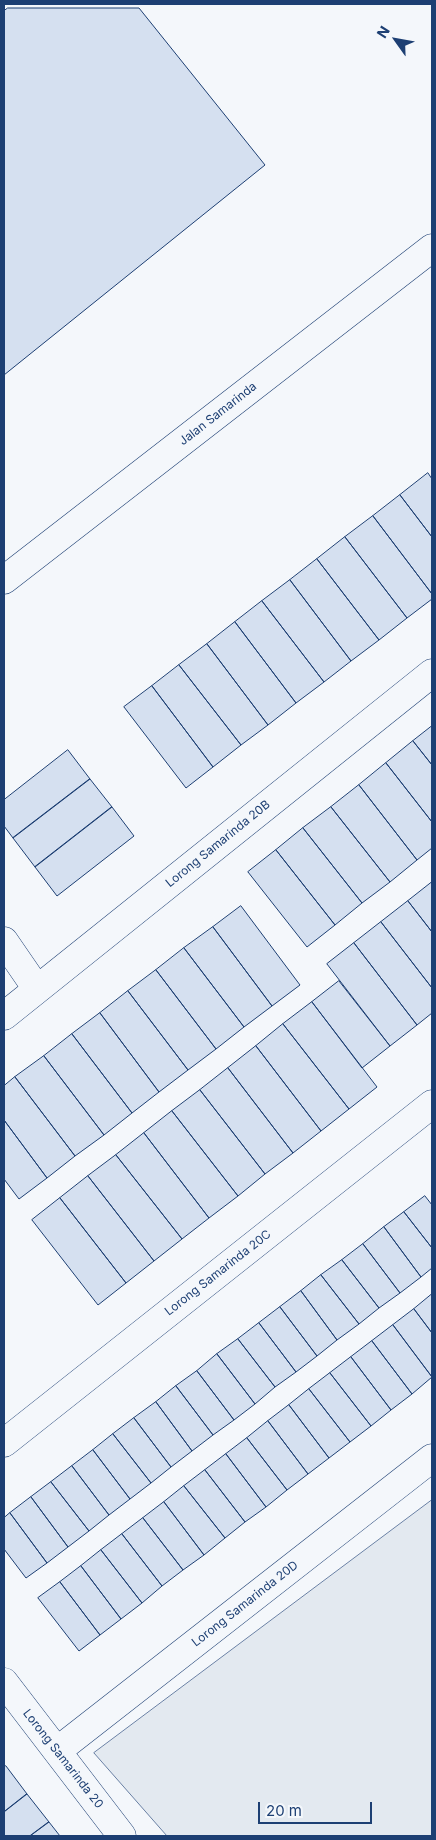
<!DOCTYPE html>
<html>
<head>
<meta charset="utf-8">
<style>
  body { margin:0 }
  #map { position:relative; width:436px; height:1840px; overflow:hidden; background:#f4f7fb; font-family:Inter,sans-serif }
  canvas { display:block }
  .frame { position:absolute; inset:0; border:5px solid #1d3f73; pointer-events:none }
  .north { position:absolute; left:371px; top:15px; width:50px; height:50px; -webkit-text-stroke:4px #f4f7fb; paint-order:stroke; rotate:302deg; font-size:14px; font-weight:700; line-height:20px; text-align:center; color:#1d3f73 }
  .north::after { content:''; display:block; margin:auto; width:18px; height:22px; background:#1d3f73; clip-path:polygon(50% 0,100% 100%,50% 72%,0 100%) }
  .scale { position:absolute; left:258px; top:1802px; width:114px; height:22px; box-sizing:border-box; border:2px solid #1d3f73; border-top:0; padding-left:6px; font-size:15px; line-height:18px; white-space:nowrap; color:#1d3f73; -webkit-text-stroke:4px #f4f7fb; paint-order:stroke }
</style>
</head>
<body>
<div id="map">
<canvas width="436" height="1840"></canvas>
<div class="frame"></div>
<div class="north">N</div>
<div class="scale">20 m</div>
</div>
<script>
const c = document.querySelector('canvas').getContext('2d');
c.lineJoin = 'round';
function fillPath(path, color) { c.fillStyle = color; c.fill(path, 'evenodd'); }
function trace(path, color, width, dash) { c.strokeStyle = color; c.lineWidth = width; c.lineCap = dash ? 'butt' : 'round'; c.setLineDash(dash || []); c.stroke(path); }
function write(font, color, halo, rows, align = 'center') {
  c.font = font + ' Inter,sans-serif'; c.lineWidth = 4; c.setLineDash([]); c.textBaseline = 'middle'; c.strokeStyle = halo; c.fillStyle = color; for (const [text, x, y, turn = 0] of rows) {
    c.save(); c.translate(x, y); c.rotate((+turn || 0) * Math.PI / 180); c.textAlign = isNaN(turn) ? turn : align; if (halo) c.strokeText(text, 0, 0); c.fillText(text, 0, 0); c.restore();
  }
}
const green = new Path2D(`
  M432,1500V1836H167L94,1753Z`);
fillPath(green, '#e3e9f0');
trace(green, '#687fa3', 1);
const building = new Path2D(`
  M8,8H139L265,165L4,375V11Z
  M428,473L432,479V537L400,495Z
  M400,495L432,537V594L373,516Z
  M373,516L432,594V599L407,618L345,537Z
  M345,537L407,618L379,640L317,559Z
  M317,559L379,640L351,661L290,580Z
  M290,580L351,661L324,682L262,601Z
  M262,601L324,682L296,703L235,622Z
  M235,622L296,703L268,725L207,644Z
  M207,644L268,725L241,745L179,665Z
  M179,665L241,745L213,767L152,686Z
  M152,686L213,767L186,788L124,707Z
  M432,726V765L413,741Z
  M413,741L432,765V822L386,763Z
  M68,750L90,779L13,838L4,826V800Z
  M386,763L432,822V848L417,860L359,785Z
  M90,779L112,807L35,867L13,838Z
  M359,785L417,860L390,882L331,807Z
  M112,807L134,836L57,896L35,867Z
  M331,807L390,882L362,903L303,828Z
  M303,828L362,903L335,925L276,850Z
  M276,850L335,925L307,947L248,872Z
  M432,882V932L408,901Z
  M408,901L432,932V988L381,922Z
  M241,906L300,985L272,1006L213,927Z
  M381,922L432,988V1013L417,1025L354,943Z
  M213,927L272,1006L244,1027L184,948Z
  M354,943L417,1025L390,1046L327,964Z
  M184,948L244,1027L216,1049L156,970Z
  M156,970L216,1049L188,1070L128,991Z
  M339,981L390,1046L362,1068L312,1002Z
  M128,991L188,1070L159,1092L100,1013Z
  M312,1002L377,1087L349,1109L283,1024Z
  M100,1013L159,1092L132,1113L72,1034Z
  M283,1024L349,1109L321,1131L256,1046Z
  M72,1034L132,1113L104,1135L44,1056Z
  M256,1046L321,1131L293,1153L228,1068Z
  M44,1056L104,1135L75,1156L15,1077Z
  M228,1068L293,1153L265,1174L200,1090Z
  M15,1077L75,1156L47,1178L4,1120V1086Z
  M200,1090L265,1174L238,1196L172,1111Z
  M172,1111L238,1196L209,1218L144,1133Z
  M4,1120L47,1178L19,1199L4,1179Z
  M144,1133L209,1218L182,1239L116,1155Z
  M116,1155L182,1239L154,1261L88,1176Z
  M88,1176L154,1261L126,1283L60,1198Z
  M425,1196L432,1205V1248L404,1212Z
  M60,1198L126,1283L98,1305L32,1220Z
  M404,1212L432,1248V1268L421,1277L384,1227Z
  M384,1227L421,1277L400,1293L363,1244Z
  M363,1244L400,1293L379,1308L342,1260Z
  M342,1260L379,1308L359,1324L321,1275Z
  M321,1275L359,1324L337,1340L301,1291Z
  M301,1291L337,1340L317,1356L280,1307Z
  M432,1294V1333L414,1309Z
  M280,1307L317,1356L296,1372L259,1323Z
  M414,1309L432,1333V1377L393,1325Z
  M259,1323L296,1372L275,1387L238,1339Z
  M393,1325L432,1377L412,1394L372,1341Z
  M238,1339L275,1387L255,1404L217,1354Z
  M372,1341L412,1394L391,1410L351,1357Z
  M217,1354L255,1404L234,1420L197,1371Z
  M351,1357L391,1410L371,1426L330,1373Z
  M197,1371L234,1420L213,1435L176,1386Z
  M330,1373L371,1426L350,1442L309,1389Z
  M176,1386L213,1435L192,1451L156,1402Z
  M309,1389L350,1442L329,1458L289,1405Z
  M156,1402L192,1451L171,1467L134,1418Z
  M289,1405L329,1458L308,1474L268,1421Z
  M134,1418L171,1467L151,1483L113,1434Z
  M268,1421L308,1474L287,1490L247,1438Z
  M113,1434L151,1483L130,1499L93,1450Z
  M247,1438L287,1490L266,1507L226,1454Z
  M93,1450L130,1499L109,1515L72,1466Z
  M226,1454L266,1507L245,1522L205,1470Z
  M72,1466L109,1515L89,1531L51,1482Z
  M205,1470L245,1522L225,1538L184,1486Z
  M51,1482L89,1531L68,1547L31,1497Z
  M184,1486L225,1538L204,1555L164,1502Z
  M31,1497L68,1547L47,1563L10,1513Z
  M164,1502L204,1555L183,1570L143,1518Z
  M10,1513L47,1563L26,1578L4,1549V1518Z
  M143,1518L183,1570L162,1586L122,1534Z
  M122,1534L162,1586L142,1603L101,1550Z
  M101,1550L142,1603L121,1619L81,1566Z
  M81,1566L121,1619L100,1635L60,1582Z
  M60,1582L100,1635L79,1651L38,1598Z
  M6,1766L27,1794L4,1812V1767Z
  M27,1794L49,1822L30,1836H4V1812Z
  M49,1822L60,1836H30Z`);
fillPath(building, '#d5e0f0');
trace(building, '#1d3f73', 1);
const street = new Path2D(`
  M4,580L432,248
  M4,941L37,989
  M4,1016L432,673
  M4,1443L432,1104
  M4,1682L122,1836
  M57,1751L432,1458`);
trace(street, '#1d3f73', 29);
trace(street, '#f4f7fb', 28);
write('12px', '#1d3f73', '#f4f7fb', [
  ["Jalan Samarinda",218,414,-38],
  ["Lorong Samarinda 20B",218,844,-39],
  ["Lorong Samarinda 20C",218,1273,-38],
  ["Lorong Samarinda 20D",245,1604,-38],
  ["Lorong Samarinda 20",63,1759,52]
]);
</script>
</body>
</html>
